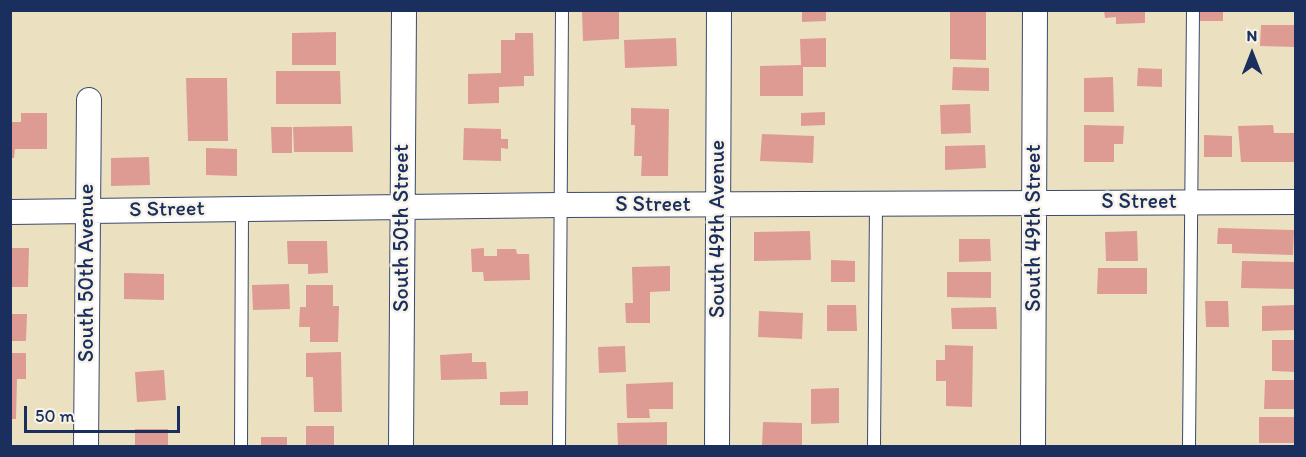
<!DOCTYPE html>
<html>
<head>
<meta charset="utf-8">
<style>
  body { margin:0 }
  #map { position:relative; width:1306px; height:457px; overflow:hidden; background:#ebe1c0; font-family:Itim,sans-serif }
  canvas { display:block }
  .frame { position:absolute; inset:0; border:12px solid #1b2f5e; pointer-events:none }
  .north { position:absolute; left:1222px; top:24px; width:60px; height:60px; -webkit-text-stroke:4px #f7f3e8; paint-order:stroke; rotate:0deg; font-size:16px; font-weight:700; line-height:24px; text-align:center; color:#1b2f5e }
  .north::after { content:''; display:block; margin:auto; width:21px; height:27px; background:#1b2f5e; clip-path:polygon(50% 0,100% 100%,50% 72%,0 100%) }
  .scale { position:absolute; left:24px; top:406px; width:156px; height:27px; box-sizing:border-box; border:3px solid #1b2f5e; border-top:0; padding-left:8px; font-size:18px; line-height:21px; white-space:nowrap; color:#1b2f5e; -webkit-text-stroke:4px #f7f3e8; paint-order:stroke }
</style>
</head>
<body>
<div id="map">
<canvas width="1306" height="457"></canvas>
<div class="frame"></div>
<div class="north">N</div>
<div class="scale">50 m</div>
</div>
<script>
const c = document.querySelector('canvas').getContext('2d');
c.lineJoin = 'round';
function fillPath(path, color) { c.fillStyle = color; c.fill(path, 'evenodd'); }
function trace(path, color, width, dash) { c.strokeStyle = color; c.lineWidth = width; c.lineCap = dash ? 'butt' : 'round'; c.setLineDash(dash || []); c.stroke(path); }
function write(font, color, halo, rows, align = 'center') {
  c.font = font + ' Itim,sans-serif'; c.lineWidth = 5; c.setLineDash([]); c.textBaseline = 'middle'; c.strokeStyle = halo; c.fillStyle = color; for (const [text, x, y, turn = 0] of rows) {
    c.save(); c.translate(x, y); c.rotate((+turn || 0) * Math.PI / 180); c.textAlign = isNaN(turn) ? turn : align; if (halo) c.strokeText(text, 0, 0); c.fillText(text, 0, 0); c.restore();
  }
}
fillPath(new Path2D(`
  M802,10H826V21L802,22Z
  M950,10H986V60L950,59Z
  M1104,10H1145V23L1116,24V17L1105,18Z
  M1197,10H1223V21H1197Z
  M582,11H619V39L583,41Z
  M1261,25H1296V47L1260,46Z
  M336,32V65H292V33Z
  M515,33H533L534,76H524V86L499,87V103L468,104V74L501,73V40H515Z
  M676,38L677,66L625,68L624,40Z
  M826,38V67H803V96H760V66L801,65L800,39Z
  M953,67L989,68V91L952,90Z
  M1138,68L1162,69V87L1137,86Z
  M276,71H340L341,104H276Z
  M1113,77L1114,112H1084V78Z
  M186,78H227L228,141H188Z
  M970,104L971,133L941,134L940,105Z
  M631,108L669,109L668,176H641L642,156H634L635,125H631Z
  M825,112V125L801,126V113Z
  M21,113H47V149H15L14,158H10V122H21Z
  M1084,125L1124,126L1123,144H1114V162H1084Z
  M1273,125L1274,133H1296V162H1241L1238,126Z
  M352,126L353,152H294L293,127Z
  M271,127H292V153H272Z
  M464,128L501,129V139H508V149L501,148V161L463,160Z
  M762,134L814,136L813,163L760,161Z
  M1204,135L1232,136V157H1204Z
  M985,145L986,168L945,170V146Z
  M206,148L237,149V176L206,175Z
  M149,157L150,185L111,186V158Z
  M1218,228L1294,230L1293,255L1232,253V244H1217Z
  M810,231L811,260L754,261V232Z
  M1137,231L1138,261H1106L1105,232Z
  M959,239H990L991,261L959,262Z
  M287,241H327L328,273L308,274V264H288Z
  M10,248H29L28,287H10Z
  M484,248V256H497V249H516L517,254H529L530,280L484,281L483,272H472L471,249Z
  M831,260L855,261V282H831Z
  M1242,261L1296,262V289L1241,288Z
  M670,266V291L650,292V323H626L625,303H633L632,267Z
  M1098,268H1147V294H1097Z
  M947,272H991V298L947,297Z
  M124,273L164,274V300L124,299Z
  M289,284L290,309L253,310L252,285Z
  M306,285H333V306H339L338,342H310V327H299L300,307H306Z
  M1205,301H1228L1229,327H1206Z
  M827,305H856L857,331H827Z
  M1296,305V330L1262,331V306Z
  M996,307L997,329H952L951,308Z
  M759,311L803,313L802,339L758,337Z
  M10,314H27L26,341H10Z
  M1272,340H1296V372L1272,371Z
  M945,345L973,346L972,407L946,406V381H936V360H945Z
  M625,346L626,372L599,373L598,347Z
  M341,352L342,412H314L313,377H306V353Z
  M10,353H26V379H17L16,419H10Z
  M472,353V362H486L487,379L441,380L440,355Z
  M164,370L166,400L137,402L135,372Z
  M1265,380H1296V409H1264Z
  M673,382V409H649L650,418H627L626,384Z
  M839,388V423L811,424V389Z
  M528,391V405H500V392Z
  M1259,417H1296V443H1259Z
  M667,422V446H618L617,423Z
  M763,422L802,423V446H762Z
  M306,426H334V446H306Z
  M135,429H168V446H135Z
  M261,437H287V446H261Z`), '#dd9b94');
const lane = new Path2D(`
  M241,446L242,209
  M559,446L562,10
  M874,446L876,204
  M1189,446L1193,10`);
const street = new Path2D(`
  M10,212L561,205L1296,202
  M86,446L89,100
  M401,446L404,10
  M717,446L719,10
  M1033,446L1035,10`);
trace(lane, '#3a4a6d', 14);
trace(street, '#3a4a6d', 26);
trace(lane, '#fff', 12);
trace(street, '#fff', 24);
write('22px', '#1b2f5e', '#f7f3e8', [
  ["S Street",1139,202],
  ["S Street",653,205],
  ["S Street",167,210,-1],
  ["South 50th Street",402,228,-90],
  ["South 49th Street",1034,228,-90],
  ["South 49th Avenue",718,229,-90],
  ["South 50th Avenue",87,273,-90]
]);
</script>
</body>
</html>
